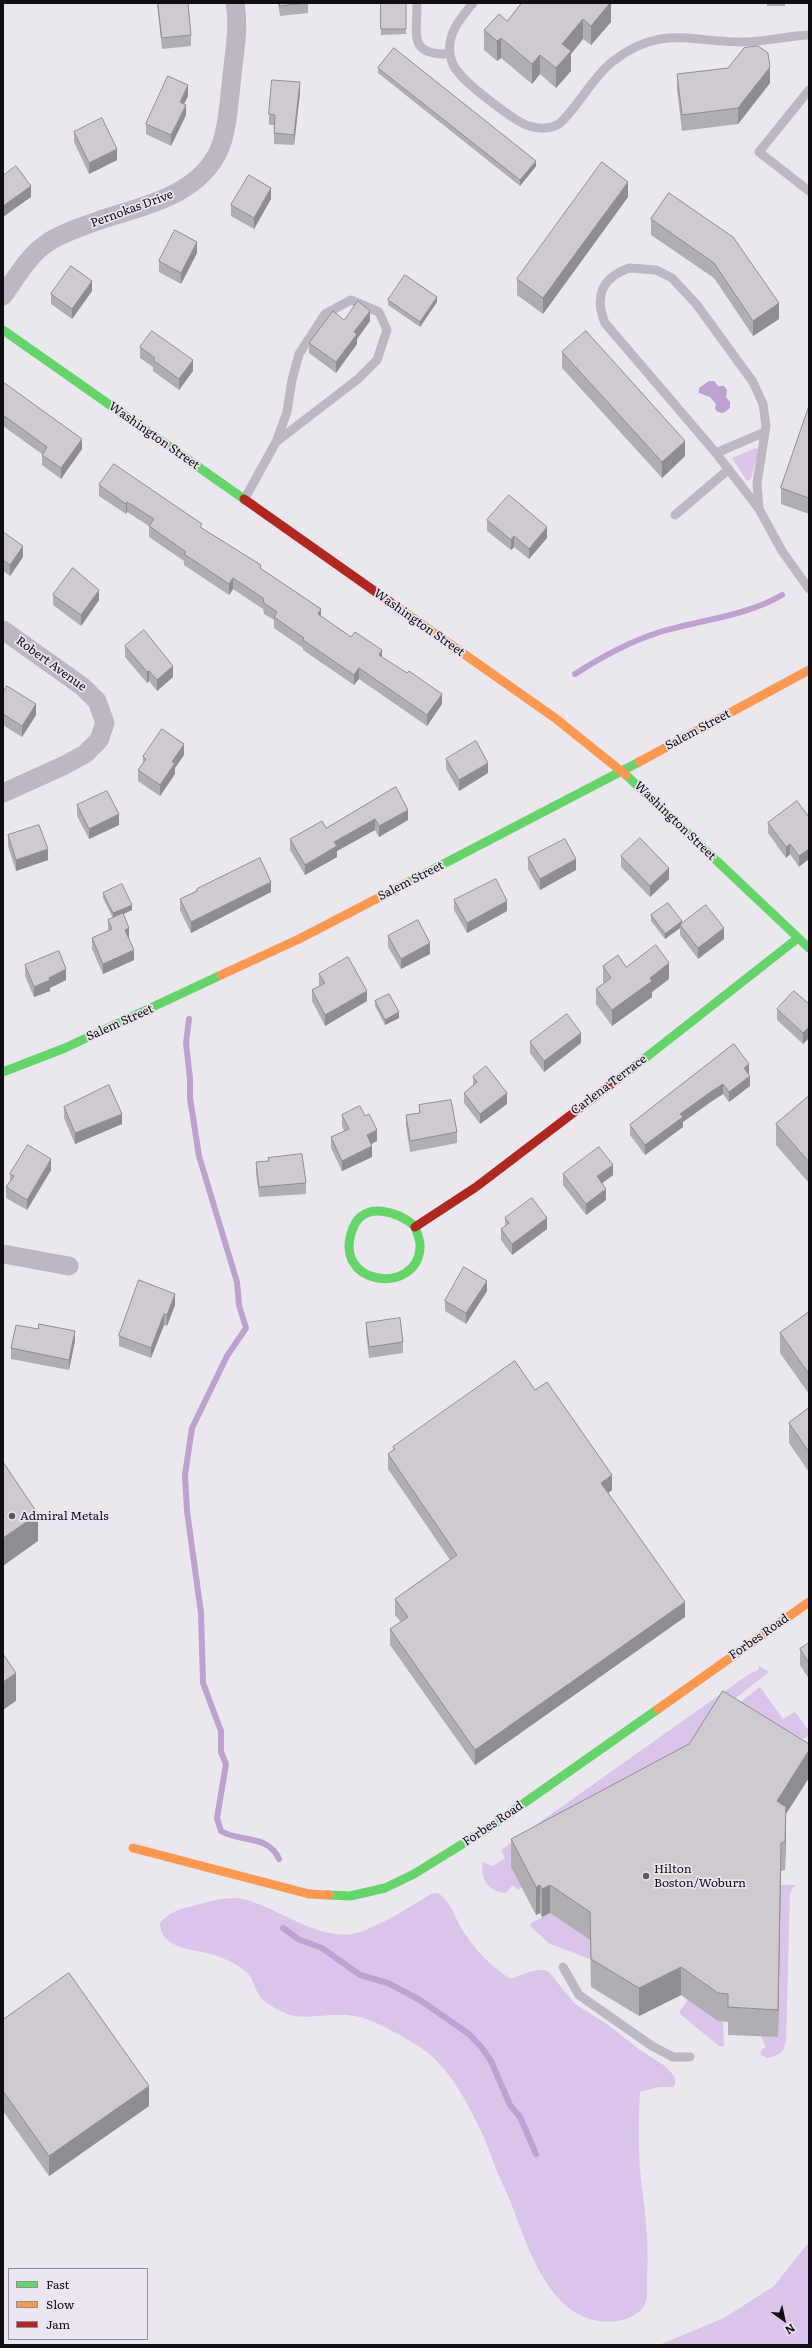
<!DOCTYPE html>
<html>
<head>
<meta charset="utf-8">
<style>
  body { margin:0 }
  #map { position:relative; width:812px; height:2348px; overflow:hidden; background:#ebe7ee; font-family:Literata,serif }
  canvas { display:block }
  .frame { position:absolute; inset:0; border:4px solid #100e12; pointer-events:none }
  .legend { position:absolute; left:8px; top:2268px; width:140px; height:72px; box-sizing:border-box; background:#ebe4f1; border:1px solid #938e98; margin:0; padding:5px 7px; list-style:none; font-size:12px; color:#100e12 }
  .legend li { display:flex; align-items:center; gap:8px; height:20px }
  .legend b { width:20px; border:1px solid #938e98 }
  .north { position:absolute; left:764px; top:2300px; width:40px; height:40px; -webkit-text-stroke:3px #ebe4f1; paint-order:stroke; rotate:147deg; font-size:11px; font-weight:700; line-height:16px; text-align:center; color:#100e12 }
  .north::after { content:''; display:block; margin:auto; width:14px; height:18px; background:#100e12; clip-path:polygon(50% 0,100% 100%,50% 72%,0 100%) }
</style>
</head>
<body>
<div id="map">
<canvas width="812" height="2348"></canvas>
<div class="frame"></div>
<ul class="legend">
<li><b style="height:5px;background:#63d668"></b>Fast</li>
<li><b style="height:5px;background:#ff974d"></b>Slow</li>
<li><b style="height:5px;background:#b3261e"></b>Jam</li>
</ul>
<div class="north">N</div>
</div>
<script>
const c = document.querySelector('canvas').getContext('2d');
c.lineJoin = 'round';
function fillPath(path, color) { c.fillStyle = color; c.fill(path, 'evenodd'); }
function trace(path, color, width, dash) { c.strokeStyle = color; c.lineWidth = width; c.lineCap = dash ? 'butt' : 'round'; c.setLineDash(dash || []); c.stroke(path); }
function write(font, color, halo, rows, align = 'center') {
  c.font = font + ' Literata,serif'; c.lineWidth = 3.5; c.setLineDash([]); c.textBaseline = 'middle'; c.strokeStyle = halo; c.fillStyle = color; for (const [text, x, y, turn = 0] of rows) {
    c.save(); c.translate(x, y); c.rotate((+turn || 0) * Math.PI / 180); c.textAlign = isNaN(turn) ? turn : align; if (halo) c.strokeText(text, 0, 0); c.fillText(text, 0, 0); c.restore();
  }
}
fillPath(new Path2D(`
  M756,448L758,451L751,479L747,481L732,458Z
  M759,1666L769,1672L723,1708L685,1769L511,1867L522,1887L518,1890L513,1885L506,1893C489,1892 479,1879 483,1862L493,1866L505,1858L501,1850L509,1844L749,1674L758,1670Z
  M760,1687L783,1719L795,1712L809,1731L808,1736L803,1739L788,1731L774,1751L729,1711Z
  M781,1885H795L790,1893L786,2041C784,2053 778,2056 767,2058L760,2054L762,2049L766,2047L761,2036L778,2037Z
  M438,1893C453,1903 455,1920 465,1934C479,1955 490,1964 510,1979C522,1975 536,1967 548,1971L575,2004L607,2024L640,2050L665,2066L675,2077V2084L673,2087H659L640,2092C638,2123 638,2156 642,2188C646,2220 649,2246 647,2278C647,2286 648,2294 646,2301C644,2311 631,2318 622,2320C557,2333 532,2259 514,2211C509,2197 502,2183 496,2169C491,2156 487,2143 481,2131C467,2101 448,2066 420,2047C404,2037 372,2018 354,2016C333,2012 310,2020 290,2015C282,2012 268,2005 262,1999C256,1993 254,1982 249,1975C242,1967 232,1962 222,1958C203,1948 160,1953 160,1923C172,1910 181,1909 197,1905C211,1901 229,1896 243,1899C277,1907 315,1939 352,1934C370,1932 415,1904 431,1894Z
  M550,1913L590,1940V1959L550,1944L530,1926L531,1923Z
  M688,1999L723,2021L724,2046H719L679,2013Z
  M809,2242V2345H659L724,2318L774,2286Z`), '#dac4ea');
fillPath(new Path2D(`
  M709,381H714L718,386H724L727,390L726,397L730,402V408L723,413L718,412L715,409L716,404L710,397L699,393V388Z`), '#bea0d1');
trace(new Path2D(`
  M575,674C600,658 629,642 657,633C697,620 745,617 782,595
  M189,1019L186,1043L190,1079V1098L199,1156L237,1282L239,1305L246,1328L227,1356L192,1428L185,1475L187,1511L201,1613L203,1683L221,1731V1752L226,1764L217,1818L221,1831C241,1843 268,1834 279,1859
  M283,1928L298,1939L322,1948L360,1975L388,1983L420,2000L469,2034L482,2048L491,2061L510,2105L520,2117L536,2154`), '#bea0d1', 6);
trace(new Path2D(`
  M417,3C417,36 408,55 450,54
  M473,3C461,18 447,33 450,54C451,61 454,68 459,73C468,85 515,122 529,126C539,129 550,129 559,124C579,106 591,79 612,62C660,24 689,42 742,42C765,42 787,36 809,35
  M809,90L759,152L809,191
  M629,268L656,270L672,278L697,305L753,382L763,404L766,426L757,483L759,509L716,453L605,323C594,296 602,278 629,268Z
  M716,453L765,432
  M244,500L276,442L358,379L377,360L387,330L379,312L351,300L325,314L299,354L292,380L287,412L276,442
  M759,509L782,551L809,589
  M675,515L729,469
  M563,1967L579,1995L652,2046L673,2057H690`), '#bcb7c1', 9);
trace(new Path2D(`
  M3,296C16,278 28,256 47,243C63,232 82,227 100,220C147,205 208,193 223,139C228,121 229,103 231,85C233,59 240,29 235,3
  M3,630L83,687L97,701L105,723L99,740L85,754L65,765L3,793
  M3,1254L69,1266`), '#bcb7c1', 19);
trace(new Path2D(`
  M3,330L244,499
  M626,775L809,948
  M407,883L639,762
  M635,1066L798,938
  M3,1072L65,1048L221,975
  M415,1226C398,1212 364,1200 353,1228C330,1286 417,1296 420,1248C421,1241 417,1233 415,1227
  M329,1895L350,1896L385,1888L414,1874L490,1827L658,1709`), '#63d668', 9);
trace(new Path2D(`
  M390,602L555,718L626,775
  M639,762L809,670
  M221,975L299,939L407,883
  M658,1709L809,1602
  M133,1848L309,1894L329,1895`), '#ff974d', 9);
trace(new Path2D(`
  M244,499L390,602
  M415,1227L476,1187L635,1066`), '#b3261e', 9);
fillPath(new Path2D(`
  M157,3H188L191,35V46L162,49Z
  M278,3H308V13L280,16Z
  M381,3H406V34L381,35Z
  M521,3H612L611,5V22L591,45L583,39L571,54V71L556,88L540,74L532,84L501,58L497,61L484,50V30L507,21Z
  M767,3H785V6H767Z
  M378,68L536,166L520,186L378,73Z
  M677,74L770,83L738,124L682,131L677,90Z
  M300,93L294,145L274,144V125H269V114Z
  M188,96L184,104L186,115L171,146L146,134V124Z
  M74,132L117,160L89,174L74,142Z
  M669,193L779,319L753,336L714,278L651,235V219Z
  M628,197L543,314L517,295V279Z
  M271,199L254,229L231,216V205Z
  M197,253L181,284L159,272V261Z
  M92,291L72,319L51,304V294Z
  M388,300L437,302L420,327L388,305Z
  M344,320L370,321L357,339V344L336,373L309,353V343Z
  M140,347L193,371L179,390L153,371V367L140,358Z
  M562,352L685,456L662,478L562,368Z
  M3,382L82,449L61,479L42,465V454L3,426Z
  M809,406V514L781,504V488Z
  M99,485L202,528L261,569L321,617L351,637L382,657L442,704L427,726L359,679L354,685L303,650V648L274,628V620L264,614L263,609L233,589L229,595L184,565V561L149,537V526L127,512L126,514L99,496Z
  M487,520L547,538L529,559L514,547L511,550L487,531Z
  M3,532L23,557L10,576L3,571Z
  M53,595L99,600L81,626L53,605Z
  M125,646L173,677L157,691L149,681L147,683L125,657Z
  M3,693L36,715L22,737L3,725Z
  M184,755L175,768V774L160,796L138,781V770L143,764V757Z
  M446,759L488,773L459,791L446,769Z
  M396,787L408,820L379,837L375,830L337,851V857L305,875L290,850V839L326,828Z
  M77,805L119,825L89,839L77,816Z
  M809,817L799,867L790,854L786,858L768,833V823Z
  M8,835L48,860L16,871L8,846Z
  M621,856L669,879L650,897L621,867Z
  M528,858L576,870L540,890L528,869Z
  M197,889L271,892L191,933L180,910V899L197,891Z
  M103,893L132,910L123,914L134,960L103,974L92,949V938L108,931V920L113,918L103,898Z
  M454,900L507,911L467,933L454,910Z
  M651,915L682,923L724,939L698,959L680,935V928L665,939L651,921Z
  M388,936L430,954L401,969L388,947Z
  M25,965L66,980L50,988V991L34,997L25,976Z
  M603,966L626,967L669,979L652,992V997L612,1026L596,1004V989L604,983L603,982Z
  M319,974L367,1001L325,1026L312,1001V990L320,986L319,985Z
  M375,1001L399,1018L385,1025L375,1006Z
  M809,1004L803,1044L777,1020V1009Z
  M530,1042L581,1043L544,1072L530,1053Z
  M734,1044L749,1074H748L750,1086L729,1102L723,1094L712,1101L683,1122V1127L645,1155L630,1135V1125Z
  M473,1077L507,1104L480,1124L464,1103V1093L473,1086Z
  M809,1096V1183L776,1145V1124Z
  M419,1105L457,1132V1143L410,1152L406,1126V1115L419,1113Z
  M64,1107L122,1124L75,1144L64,1118Z
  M342,1115L377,1141L371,1144L372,1157L342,1171L331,1148V1137L344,1131L342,1126Z
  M268,1158L306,1183V1194L259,1197L256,1173V1162L268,1161Z
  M51,1170L27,1210L6,1198V1187L10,1181V1174Z
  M563,1174L613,1175L602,1183L606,1200L586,1215L563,1185Z
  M505,1218L547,1229L512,1255L501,1240V1229L505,1226Z
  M487,1291L466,1324L445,1311V1301Z
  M175,1305L167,1326L164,1325L151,1358L119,1346V1336Z
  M809,1312V1394L780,1353V1333Z
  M366,1323L403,1342V1353L369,1358L366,1333Z
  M38,1329L75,1341L69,1370L11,1359V1348Z
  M535,1390L612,1490L608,1493L685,1617L475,1765L390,1645V1629L401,1622L395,1615V1599L450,1560L388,1469V1454L393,1450V1447Z
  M809,1408V1472L789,1443V1423Z
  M809,1643V1679L800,1665V1649Z
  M786,1814V1835L785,1870L781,1871L778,2037L728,2035V2022L718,2021L681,1995L639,2016L591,1987L590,1940L550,1913L542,1917L540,1913L536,1915L511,1867V1839Z
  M3,2020L149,2106L49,2176L3,2111Z`), '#b1aeb3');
fillPath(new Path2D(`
  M602,3H612L611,5V22L591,45V26Z
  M583,19V39L571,54V71L556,88V68L562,44Z
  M501,38V58L497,61V41Z
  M540,55V74L532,84V64Z
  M770,67V83L738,124V108Z
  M300,82V93L294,145V135Z
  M188,85V96L180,112V102Z
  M186,105V115L171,146V135Z
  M117,149V160L89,174V163Z
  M536,161V166L520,186V180Z
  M628,182V197L543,314V298Z
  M31,186V197L3,217V206Z
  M271,188V199L254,229V218Z
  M197,242V253L181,284V273Z
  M92,281V291L72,319V309Z
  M437,297V302L420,327V322Z
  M779,303V319L753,336V321Z
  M370,311V321L357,339V344L336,373V362L354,332Z
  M193,360V371L179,390V379Z
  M82,439V449L61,479V468Z
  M685,441V456L662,478V462Z
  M127,502V512L126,514V504Z
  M547,527V538L529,559V549Z
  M514,536V547L511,550V540Z
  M23,546V557L10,576V565Z
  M233,578V589L229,595V584Z
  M99,590V600L81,626V615Z
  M321,609V620L318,614Z
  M382,650V661L379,655Z
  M173,666V677L157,691V680Z
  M359,668V679L354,685V675Z
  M149,671V681L147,683V672Z
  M442,694V704L427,726V715Z
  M36,704V715L22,737V726Z
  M184,744V755L175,768V774L160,796V785L172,762Z
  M488,763V773L459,791V780Z
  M408,810V820L379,837V826Z
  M119,814V825L89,839V829Z
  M375,819V830L337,851V857L305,875V865L334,842Z
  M790,844V854L786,858V847Z
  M48,849V860L16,871V860Z
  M809,849V859L799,867V856Z
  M576,859V870L540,890V879Z
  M669,868V879L650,897V886Z
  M271,882V892L191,933V922Z
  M507,901V911L467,933V923Z
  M132,905V910L113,919V913Z
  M682,921V926L680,925V928L665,939V934Z
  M129,928V939L125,930Z
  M724,928V939L698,959V948Z
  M430,943V954L401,969V959Z
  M134,950V960L103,974V964Z
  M669,963V979L652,992V997L612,1026V1010L650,978Z
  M66,969V980L50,988V991L34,997V987L49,978Z
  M367,991V1001L325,1026V1015Z
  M399,1012V1018L385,1025V1020Z
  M809,1027V1038L803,1044V1033Z
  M581,1033V1043L544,1072V1061Z
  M749,1064V1074L744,1078V1068Z
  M750,1076V1086L729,1102V1092Z
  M723,1084V1094L712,1101L683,1122V1127L645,1155V1145L680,1114L712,1091Z
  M507,1093V1104L480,1124V1114Z
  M122,1114V1124L75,1144V1133Z
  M377,1130V1141L367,1146V1135Z
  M372,1146V1157L342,1171V1161Z
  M51,1159V1170L27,1210V1200Z
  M613,1165V1175L597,1187V1176Z
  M606,1189V1200L586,1215V1204Z
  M547,1218V1229L512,1255V1244Z
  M487,1281V1291L466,1324V1313Z
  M175,1294V1305L167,1326V1315Z
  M164,1314V1325L151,1358V1348Z
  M75,1331V1341L69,1370V1360Z
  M612,1475V1490L601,1498V1483Z
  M38,1514V1541L3,1566V1538Z
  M685,1602V1617L475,1765V1750Z
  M16,1673V1701L3,1710V1682Z
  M809,1750V1778L786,1814V1835L785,1870V1842L777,1801Z
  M781,1843V1871L778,2037V2010Z
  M540,1885V1913L536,1915V1887Z
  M550,1885V1913L542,1917V1889Z
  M681,1967V1995L639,2016V1988Z
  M149,2086V2106L49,2176V2156Z`), '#908d92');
const building = new Path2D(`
  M158,3H188L191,35L162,38Z
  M279,3H305L280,6Z
  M381,3H406V29H381Z
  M522,3H610L591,26L583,19L562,44L571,51L556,68L540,55L532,64L501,38L497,41L484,30L499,14L507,21Z
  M758,46L768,53L770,67L738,108L682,115L677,74L728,68L744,48Z
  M394,48L536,161L520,180L378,68Z
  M168,76L188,85L180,102L186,105L171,135L146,124Z
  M272,80L300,82L294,135L274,133L275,115L269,114Z
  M102,118L117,149L89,163L74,132Z
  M602,162L628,182L543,298L517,279Z
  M16,166L31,186L3,206V176Z
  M249,175L271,188L254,218L231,205Z
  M669,193L733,237L779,303L753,321L714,263L651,219Z
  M175,230L197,242L181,273L159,261Z
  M71,266L92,281L72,309L51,294Z
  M405,275L437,297L420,322L388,300Z
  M358,301L370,311L354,332L357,334L336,362L309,343L333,311L344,320Z
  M152,331L193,360L179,379L153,360L155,358L140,347Z
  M586,331L685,441L662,462L562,352Z
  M3,382L82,439L61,468L42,455L47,447L3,415Z
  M809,406V498L781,488Z
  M114,464L202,524L200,527L261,565L260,568L321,609L318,614L351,637L355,632L382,650L379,655L407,673L409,671L442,694L427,715L359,668L354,675L303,640L304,638L274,617L277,612L264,603L263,598L233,578L229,584L184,554L186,552L149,526L154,519L127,502L126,504L99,485Z
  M509,495L547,527L529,549L514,536L511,540L487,520Z
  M3,532L23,546L10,565L3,560Z
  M73,568L99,590L81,615L53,595Z
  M144,630L173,666L157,680L149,671L147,672L125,646Z
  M7,686L36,704L22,726L3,714V693Z
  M162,729L184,744L172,762L175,763L160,785L138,770L146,759L143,757Z
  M476,741L488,763L459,780L446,759Z
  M396,787L408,810L379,826L375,819L334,842L337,846L305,865L290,839L322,821L326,828Z
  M107,791L119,814L89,829L77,805Z
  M797,801L809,817V849L799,856L790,844L786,847L768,823Z
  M39,825L48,849L16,860L8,835Z
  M640,838L669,868L650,886L621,856Z
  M565,839L576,859L540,879L528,858Z
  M260,858L271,882L191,922L180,899L197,891V889Z
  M496,879L507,901L467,923L454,900Z
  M122,884L132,905L113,913L103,893Z
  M668,903L682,921L665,934L651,915Z
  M706,905L724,928L698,948L680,925Z
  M123,913L129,928L125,930L134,950L103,964L92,938L112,929L108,920Z
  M418,920L430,943L401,959L388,936Z
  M656,945L669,963L650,978L652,981L612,1010L596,989L611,978L603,966L618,955L626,967Z
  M59,951L66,969L49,978L50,980L34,987L25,965Z
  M348,957L367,991L325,1015L312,990L325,983L319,974Z
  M794,991L809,1004V1027L803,1033L777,1009Z
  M389,994L399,1012L385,1020L375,1001Z
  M567,1014L581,1033L544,1061L530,1042Z
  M734,1044L749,1064L744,1068L750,1076L729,1092L723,1084L712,1091L680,1114L683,1117L645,1145L630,1125Z
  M486,1066L507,1093L480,1114L464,1093L477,1082L473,1077Z
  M109,1085L122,1114L75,1133L64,1107Z
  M809,1096V1162L776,1124Z
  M451,1100L457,1132L410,1141L406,1115L420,1113L419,1105Z
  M360,1106L365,1116L369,1114L377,1130L367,1135L372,1146L342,1161L331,1137L349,1129L342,1115Z
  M28,1145L51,1159L27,1200L6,1187L14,1176L10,1174Z
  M599,1147L613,1165L597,1176L606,1189L586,1204L563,1174Z
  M302,1154L306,1183L259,1187L256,1162L269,1161L268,1158Z
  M532,1198L547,1218L512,1244L501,1229L509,1223L505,1218Z
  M464,1267L487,1281L466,1313L445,1301Z
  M139,1280L175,1294L167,1315L164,1314L151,1348L119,1336Z
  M809,1312V1374L780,1333Z
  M400,1318L403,1342L369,1347L366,1323Z
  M39,1324L75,1331L69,1360L11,1348L16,1325L38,1329Z
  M515,1361L535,1390L547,1382L612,1475L601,1483L685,1602L475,1750L390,1629L408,1617L395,1599L457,1555L388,1454L395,1449L393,1447Z
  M809,1408V1452L789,1423Z
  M3,1462L38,1514L3,1538Z
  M809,1643V1663L800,1649Z
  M3,1654L16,1673L3,1682Z
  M723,1691L809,1744V1750L777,1801L786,1807L785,1842L781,1843L778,2010L728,2007V1994L718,1993L681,1967L639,1988L591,1959L590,1912L550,1885L542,1889L540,1885L536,1887L511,1839L689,1744Z
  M69,1973L149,2086L49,2156L3,2091V2020Z`);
fillPath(building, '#cecad0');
trace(building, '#908d92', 1);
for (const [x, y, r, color] of [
  [12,1516,4,"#5d5a5f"],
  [646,1876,4,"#5d5a5f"]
]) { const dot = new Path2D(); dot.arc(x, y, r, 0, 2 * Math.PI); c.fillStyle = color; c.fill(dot); trace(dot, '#ebe4f1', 1.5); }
write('12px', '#100e12', '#ebe4f1', [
  ["Pernokas Drive",132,209,-20],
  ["Washington Street",154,436,35],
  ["Washington Street",419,623,35],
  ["Robert Avenue",51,664,36],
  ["Salem Street",698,730,-28],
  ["Washington Street",675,821,44],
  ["Salem Street",411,881,-27],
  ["Salem Street",120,1023,-24],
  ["Carlena Terrace",609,1085,-37],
  ["Forbes Road",759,1637,-35],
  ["Forbes Road",493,1824,-34]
]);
write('12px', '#100e12', '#ebe4f1', [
  ["Admiral Metals",20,1516],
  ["Hilton",654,1869],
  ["Boston/Woburn",654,1883]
], 'left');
</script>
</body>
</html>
